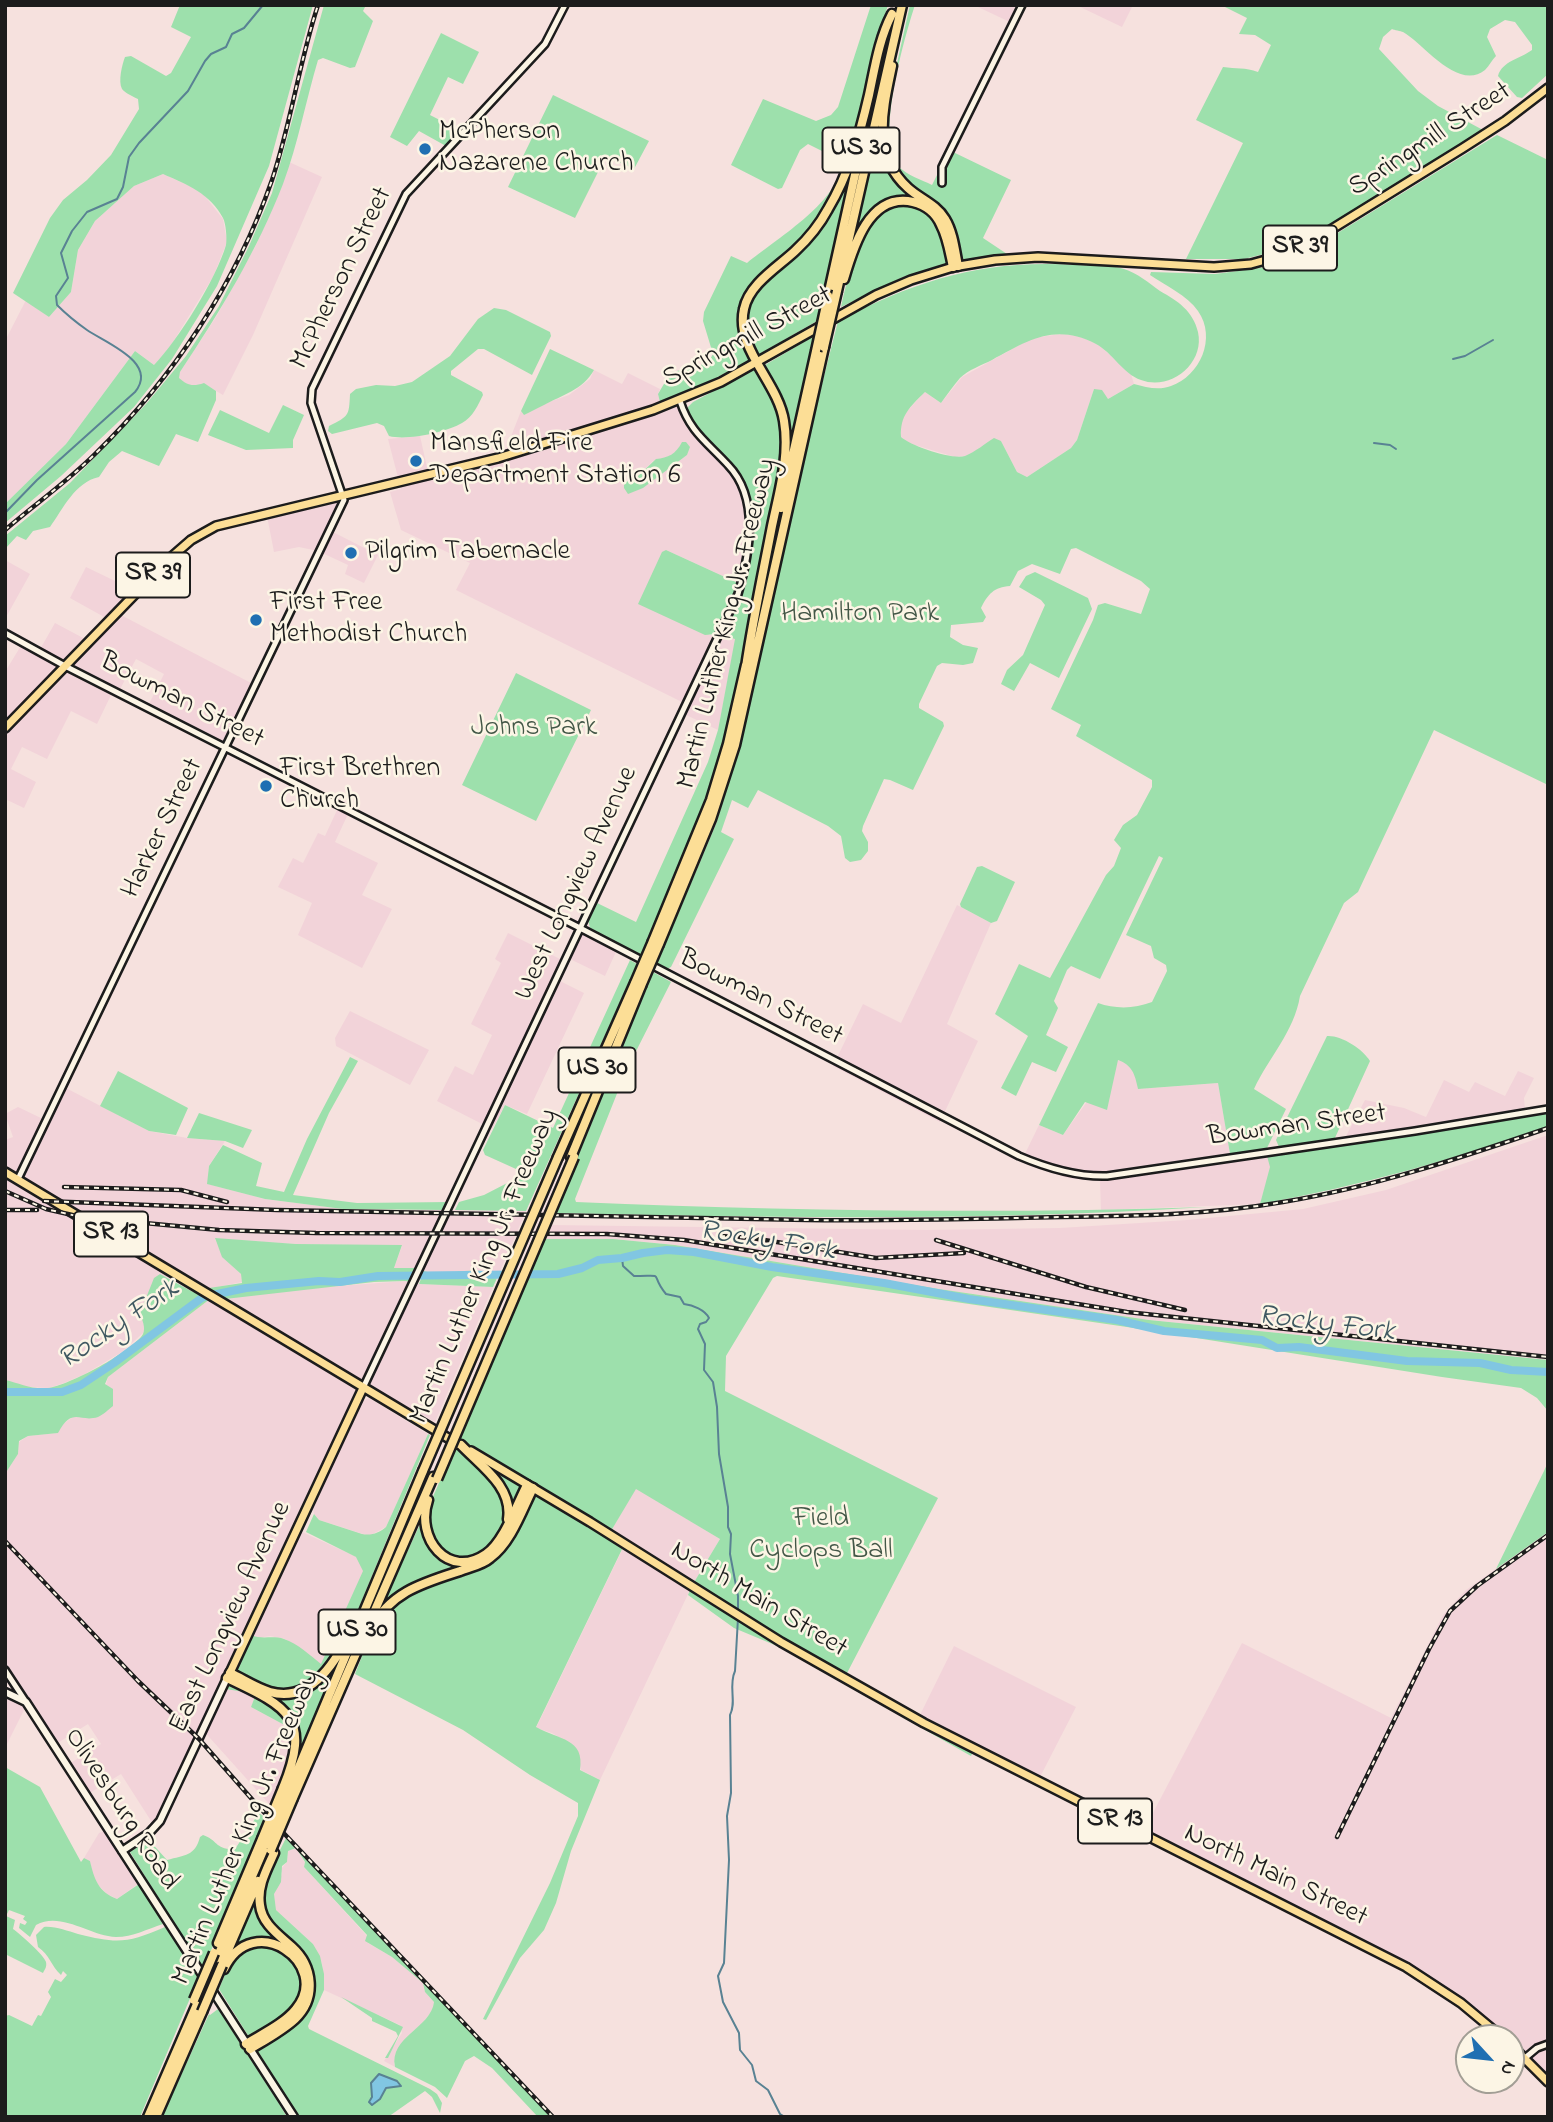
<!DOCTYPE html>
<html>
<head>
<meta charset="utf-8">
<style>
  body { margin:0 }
  #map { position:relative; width:1553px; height:2122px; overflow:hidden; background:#f6e1de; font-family:"Indie Flower",sans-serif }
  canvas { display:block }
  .frame { position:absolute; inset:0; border:7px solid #1c1c1c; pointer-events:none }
  .north { position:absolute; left:1455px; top:2024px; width:70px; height:70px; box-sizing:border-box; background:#fcf5e5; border:2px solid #a29e95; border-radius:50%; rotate:117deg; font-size:19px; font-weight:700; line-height:28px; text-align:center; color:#1c1c1c }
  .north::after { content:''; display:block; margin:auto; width:24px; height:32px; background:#1f6fb2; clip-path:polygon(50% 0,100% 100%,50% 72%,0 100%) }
</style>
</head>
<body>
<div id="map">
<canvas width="1553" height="2122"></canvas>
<div class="frame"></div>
<div class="north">N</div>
</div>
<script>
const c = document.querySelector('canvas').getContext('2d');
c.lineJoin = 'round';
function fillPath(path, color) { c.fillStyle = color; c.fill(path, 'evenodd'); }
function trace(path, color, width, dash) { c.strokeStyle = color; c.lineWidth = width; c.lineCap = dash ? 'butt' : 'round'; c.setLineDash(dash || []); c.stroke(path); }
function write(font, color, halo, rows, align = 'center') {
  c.font = font + ' "Indie Flower",sans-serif'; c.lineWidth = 5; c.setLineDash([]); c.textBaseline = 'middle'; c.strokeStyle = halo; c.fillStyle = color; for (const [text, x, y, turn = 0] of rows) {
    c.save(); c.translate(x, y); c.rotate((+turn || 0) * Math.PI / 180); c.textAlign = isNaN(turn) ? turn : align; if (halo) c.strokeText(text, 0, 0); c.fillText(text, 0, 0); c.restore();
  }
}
fillPath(new Path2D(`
  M979,5H1021L1012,23L978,7Z
  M1076,5H1133L1122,27Z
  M289,162L322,177L253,335L223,395L204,384L195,387L187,385L178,378L180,372L216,317L256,245L283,182Z
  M163,174L201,191L223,219L227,242L213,277L168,350L154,365L135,351L66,444L5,504V341L26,300L49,317L71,292L78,250L95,221L134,186Z
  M1061,334L1079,336L1099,345L1131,374L1134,384L1108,399L1094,389L1077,440L1071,448L1027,477L1017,472L1001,441L966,456L955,457L908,443L901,437V423L906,412L925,392L941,403L962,377L1032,338Z
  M594,370L622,384L628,373L660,389L658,394L660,402L673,398L692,433L728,470L742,493L747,518L738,583L666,550L709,635L716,634L736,638L718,730L684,714L688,705L456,590L470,563L401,530L390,492L401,489L388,439L420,436L430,481L501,462L521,411L524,415L546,403L569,395L590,379ZM684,442L690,447L687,455L643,487L624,483L638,476L653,461L664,459L675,453Z
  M340,501L345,506L333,532L378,555L364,583L345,574L348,565L318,551L299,547L274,552L267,516Z
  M5,560L30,574L5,619Z
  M86,567L140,593L119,614L253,684L225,743L149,704L164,674L136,659L118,693L113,691L97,724L71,711L47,759L22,747L11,769L36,782L24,808L5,799V672L22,644L39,651L55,623L85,639L106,618L70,598Z
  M338,808L348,814L335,842L378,863L362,895L392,909L362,968L298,935L312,903L278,887L293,858L303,863L318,833L325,836Z
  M957,905L991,923L947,1024L978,1041L940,1122L833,1066L863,1004L901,1023Z
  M589,925L590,928L620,943L605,976L570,959L581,935Z
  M508,933L568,963L560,981L584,993L527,1114L505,1105L492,1129L437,1101L455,1066L473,1075L492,1035L471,1024L501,963L495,959Z
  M350,1011L429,1050L410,1085L336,1046L335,1038Z
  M1117,1060L1128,1063L1136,1075L1138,1089L1218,1083L1230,1153L1267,1148L1271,1167L1260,1204L1101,1210L1100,1181L1068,1178L1021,1162L1039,1125L1063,1135Z
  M1518,1071L1534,1078L1524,1098L1525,1110L1345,1138L1365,1100L1404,1108L1426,1117L1444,1080L1469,1092L1475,1082L1505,1096Z
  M60,1085L149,1131L187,1138L225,1141L209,1166L208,1184L265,1199L343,1209L526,1211L497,1278L493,1274L429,1273L418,1268H394L402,1246L296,1244L215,1239L223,1257L241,1274L242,1282L193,1292L167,1277L143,1333L122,1352L85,1374L64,1383L49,1388L26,1387L5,1380V1140L13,1137L5,1114L18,1107L43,1119Z
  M1548,1135V1360L1149,1320L939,1289L675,1245L613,1239H544L550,1225L927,1230L1060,1228L1187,1220L1303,1209L1386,1190Z
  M406,1281L419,1284L493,1287L435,1422L361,1381L220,1686L257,1694L251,1707L290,1728L293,1745L287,1772L271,1806L201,1728L159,1817L153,1824L121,1774L88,1794L69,1764L101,1744L88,1724L56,1744L5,1662V1474L18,1454L19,1442L28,1436L57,1433L63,1424L73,1417H98L108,1377L210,1299L296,1289Z
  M369,1398L428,1434L386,1527L369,1536L319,1520L314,1514L313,1507L360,1402Z
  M636,1488L720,1539L693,1584L611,1531Z
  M302,1532L357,1557L364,1572L321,1665L285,1639L270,1636L258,1638L251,1635L297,1538Z
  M1548,1532V2076L1511,2038L1427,1976L1343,1930L1143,1832L1242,1643L1391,1718L1443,1615L1466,1590Z
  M623,1548L690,1590L600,1780L581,1770L574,1746L552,1733L536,1728Z
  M954,1646L1076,1707L1039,1779L919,1717Z
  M5,1695L26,1706L5,1748Z
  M105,1831L138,1884L117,1899L107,1894L98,1885L92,1877L90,1861L84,1858L99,1833Z
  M296,1848L305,1863L304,1867L367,1936L368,1943L392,1957L423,1983L425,1992L434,2002L432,2011L421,2025L413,2031L394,2063L395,2067L384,2061L402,2033L400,2025L324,1990L322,1963L313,1944L276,1910L274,1894L282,1874L281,1869L287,1862L288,1851Z`), '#f2d3d9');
fillPath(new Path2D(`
  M180,5H313L269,166L217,286L172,359L134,407L61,476L5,523V504L66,444L135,351L154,365C179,339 216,279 226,245C227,238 226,224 223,218C211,194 186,184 163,174L134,186L95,221L78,250L71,292L49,317L13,293L50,218L63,200L87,180L111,155L139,109L138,99C134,97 125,93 122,89C118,81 122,65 125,57L131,56L166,76L171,73L191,37L171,27Z
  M324,5H366L363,11L373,21L355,67L350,68L323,58L318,60C306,100 298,144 283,184C257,251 220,312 180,372L179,378C187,385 192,387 204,383L216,391V400L198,442L176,434L159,466L122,451L109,462L99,477C75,482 63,509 50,527L33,531L26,540L17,536L5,549V536L70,483L146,404L186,356L219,306L249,246L272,193Z
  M871,5H888C868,65 863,129 837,187C817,232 776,267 742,303L751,359L694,390L660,402L658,394L671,372C685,369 707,368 713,354L703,321L704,312L731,256L747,263C775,240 837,203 842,165L833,162L826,153L808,144L800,150L782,188L778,189L731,165L763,99L816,121L831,115L838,107Z
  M910,5H915C905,35 874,143 899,167C907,175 922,180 932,185L939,171L940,185H945V168L953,152L1011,180L983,238L1007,254L962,260L952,228L906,183L893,166L885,136L887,108Z
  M1221,5H1548V74L1522,98L1517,97L1498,76C1502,61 1520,59 1532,50V45L1515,22L1505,20L1490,29L1487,37L1496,56C1492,60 1489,66 1485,70C1458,92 1423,43 1403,32C1401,31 1394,30 1392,29L1383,37L1379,49L1418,91L1438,106L1483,130L1317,233L1284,249L1244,259H1186L1243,143L1196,120L1223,67C1236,69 1245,67 1258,72L1271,45L1255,35L1239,34L1247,18Z
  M441,33L479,52L463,84L448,77L430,115L461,131L446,146L419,131L407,146L390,137Z
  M553,95L649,141L634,169L606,156L575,218L508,187Z
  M878,130L883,154L920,200L887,202L853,242Z
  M1497,135L1548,160V785L1434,730L1358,892L1344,903L1300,996C1294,1032 1269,1057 1254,1089L1286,1109L1267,1148L1230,1154L1218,1083L1138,1089C1135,1074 1132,1065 1118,1060L1107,1110L1085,1102L1063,1135L1039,1125L1098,1003C1115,1009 1134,1009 1152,1002L1167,971L1166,965L1154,958L1151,946L1126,935L1163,858L1159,856L1100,979L1071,966L1067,970L1054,1001L1058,1008L1046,1035L1068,1047L1056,1072L1032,1062L1016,1096L1001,1088L1028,1036L995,1014L1019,964L1050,978L1106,875L1114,866L1121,848L1114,840L1123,825L1137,815L1152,787V780L1076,736L1081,725L1051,709L1093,620L1098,605L1105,603L1141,614L1150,589L1141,581L1076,548L1071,549L1060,574L1032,564L1018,571L1010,586C994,587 988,594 981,608L986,617L983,622L951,625L950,637L963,645L978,648L973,663L963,665L942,663L937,666L919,704V708L943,722L944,726L913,790L890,780L884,779L863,826L862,831L868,842V851L861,860L850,862L845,858L841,836L828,826L758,790L748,808L732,800L721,832L734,839L671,967L667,969L657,964L716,824L738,752L817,404L838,321C919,279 985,259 1077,265C1091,266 1110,264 1124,269C1137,273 1149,283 1160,291C1178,301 1193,311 1198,332C1205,364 1170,391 1141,380C1123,374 1113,353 1096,344C1055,323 1029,340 992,360C982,365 968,370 960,378C953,386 947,395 941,403L925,392C910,407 900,415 901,437C911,446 952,460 965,456C975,452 986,443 994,438L1001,441L1017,472L1027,477L1071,448L1077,440L1094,389L1102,390L1108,399L1134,384C1146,387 1158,391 1171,386C1200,376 1217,338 1198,311C1187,295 1166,286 1150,275L1151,272L1215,274L1260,268L1290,258L1323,242Z
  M851,171L817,321L758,355C723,300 771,285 801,249C820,227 835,195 851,171Z
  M903,204C939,211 941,231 948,263L903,277L841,307C847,280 859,227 882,210C888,206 896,206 903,204Z
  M494,308L506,310L550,332L551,336L532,375L484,349H478L451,371V375L482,392L483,395C478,405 473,417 462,423C447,432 407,441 389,436L384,426L377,423L332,434L328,431L329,426C349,416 349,416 350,394L356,389L376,385L395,386L412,382L450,356L478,319Z
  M814,336L790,443H788C788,413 778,391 765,365Z
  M550,349L594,370C583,390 562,395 544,405C537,408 531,412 524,415L521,411Z
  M757,368L779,409L783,445L760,571L727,727L711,782L691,838L641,955L590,928L588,920L595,902L636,922L708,762L718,730L735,639L722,635C735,606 741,590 747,558C755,519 758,489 726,458C711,444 689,430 687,408L693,402Z
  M283,405L304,415L293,440V448L246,450L208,435L220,410L269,433Z
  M682,442H686L690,447L687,455L643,488L628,494L624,488V483L638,476L656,459C668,458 676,454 682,442Z
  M666,550L738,583L716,634L705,635L638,604L662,552Z
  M1035,572L1088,598L1092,609L1059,678L1030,663L1014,691L1001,684L1007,670L1023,655L1045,605L1041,600L1019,587L1026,576Z
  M516,673L591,710L536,821L462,785Z
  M982,866L1015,882L997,921L991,923L961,907L960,904L977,867Z
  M630,960L637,964L526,1211L455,1210L459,1202L484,1195L517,1178L516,1169L485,1155L483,1150L505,1105L553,1128Z
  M653,972L671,982L626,1071L575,1199L576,1202C787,1211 997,1214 1207,1207C990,1221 772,1218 555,1213Z
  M1327,1036C1341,1035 1363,1049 1370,1061L1334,1140L1279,1147L1276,1140Z
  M350,1057L358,1061L329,1113L293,1195L357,1203L450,1202L447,1210L343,1209L265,1199L207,1184L209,1166L223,1145L262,1163L256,1186L284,1192L307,1139Z
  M118,1071L188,1108L176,1135L149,1131L100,1106Z
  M1548,1112V1127C1453,1159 1358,1187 1260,1204L1270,1167L1267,1156Z
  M199,1113L252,1130L243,1148L225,1141L187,1138Z
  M215,1238L296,1244L402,1245L394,1268H419L412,1283L406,1281L374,1282L225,1299L209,1288L242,1283L241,1274L222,1257Z
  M544,1239H613L675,1245L939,1289L1149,1320L1548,1360V1411L1537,1398L1521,1388L1442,1377L1127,1327L777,1276L773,1278L726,1356L725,1391L938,1498L846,1675L693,1584L720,1539L636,1489L611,1531L626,1541L536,1727C559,1740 585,1738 580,1770L600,1780L571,1851L556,1903L544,1930L520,1958L486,2020L483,2019L550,1883L578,1816V1803L530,1775L463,1730L355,1674L381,1608L435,1492Z
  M424,1271C446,1279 478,1261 497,1278L493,1287L419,1284Z
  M160,1274L193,1292L197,1291L210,1299L108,1377L105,1384L113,1389V1406C109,1409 103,1415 98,1417C79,1423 73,1406 58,1433L28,1436L19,1441L18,1454L5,1474V1380C19,1383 33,1390 48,1388C68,1386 133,1351 143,1334C146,1327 142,1320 140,1313L154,1278Z
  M428,1434L430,1435L299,1753L289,1764L293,1745L290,1728L251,1707L256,1694L226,1689L251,1635C262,1640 273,1635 284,1639C297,1643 311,1656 321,1664L363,1571L356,1557L306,1532L314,1514L319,1520L362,1534C371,1536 379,1533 386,1527Z
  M1548,1462V1532L1496,1569L1544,1471Z
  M690,1590L798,1655L973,1752L971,1756L777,1646L734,1628L688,1595Z
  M5,1767L40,1787L81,1862L84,1858L90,1861C94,1878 98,1892 117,1899L139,1884L163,1924C147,1929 133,1937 116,1937C90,1936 61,1911 36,1925L30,1937L19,1928L20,1923L25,1925L27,1922L23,1919L25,1916L9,1910L6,1916L15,1920L13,1929C20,1934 44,1955 46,1962C47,1967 45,1969 43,1973L5,1954Z
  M259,1813L266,1818L203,1970L130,1852L148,1839L167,1860C185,1855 195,1856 200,1837L203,1835C218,1840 215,1850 235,1849Z
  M287,1836L552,2117H538L492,2068L474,2056L465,2061L447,2098L435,2087L395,2067C389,2037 431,2028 434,2002L425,1992L423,1983L392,1957L365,1941L367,1935L304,1867L305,1862L296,1848L288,1851L287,1862L282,1866L281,1882L274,1894L276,1910L313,1944L320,1956L324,1974V1990L308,2026L309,2029L430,2089L437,2094L442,2103L440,2113L432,2097L425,2091L388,2117H299L219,1989L256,1898ZM386,2076L391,2087L384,2090L380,2099L369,2102L372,2097L371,2083L375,2078Z
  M44,1927C55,1926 67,1931 78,1934C118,1944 128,1943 165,1927L199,1977L140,2117H5V2016L9,2015L32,2026L38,2015L41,2016L51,1997L48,1992L55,1979L61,1982L67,1975L63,1971L61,1975C51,1966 50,1955 38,1947L36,1935Z
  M341,1997L403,2027L388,2058H385L398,2036L396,2032L372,2021V2018Z
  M218,2009L278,2102L287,2117H162L209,2014L210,2015Z`), '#9de0ac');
const water = new Path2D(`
  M379,2074L397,2081L401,2086L386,2088L380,2099L372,2105L369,2102L372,2097L371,2083Z`);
fillPath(water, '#81c6e2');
trace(water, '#598293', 2);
trace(new Path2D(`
  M1453,359L1465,356L1493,340
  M1374,443L1390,445L1396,449
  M5,513L37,480L135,392C159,363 106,343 87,330C77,323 66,314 57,305L56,296L68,278L61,253L72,231L87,212L117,199L123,187L129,157L139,143L188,91L205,61L211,54L226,47L232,34L244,28L263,5
  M622,1258L623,1266L634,1276C668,1276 648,1272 666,1294L680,1297L684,1304C693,1305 705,1310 709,1318L706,1322L700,1324L698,1329L705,1344L704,1370L713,1382L717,1407L719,1454L728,1507V1527L731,1534L730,1554L738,1596V1613
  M738,1618L735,1671C728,1686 737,1702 730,1715L731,1793L727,1816L729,1860L724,1963L718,1976L723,2002L739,2033L740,2050L752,2065L756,2081L768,2090L780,2114L785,2117`), '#598293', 2);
trace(new Path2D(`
  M5,1392H62L81,1385L114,1363L203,1297L246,1288L319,1281L340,1282L378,1276L558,1274L582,1268L598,1260L622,1258L643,1253L667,1250L694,1252L772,1267L884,1283L969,1299L1117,1320L1164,1331L1262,1340L1277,1348L1299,1347L1407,1361L1480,1363L1511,1370L1548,1372`), '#81c6e2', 8);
const tertiary = new Path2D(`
  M942,183V167L1022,5
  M5,633L65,666L580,928L1019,1156C1047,1168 1076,1177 1107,1176L1415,1131L1548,1109
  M18,1179L344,500L311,403L312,389L406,194L545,44L565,5
  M363,1388L738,594C750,553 760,498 728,465C707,442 690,432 680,401
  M5,1670L26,1702
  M1525,2058L1537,2048L1548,2044`);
const secondary = new Path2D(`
  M5,1692L26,1702L294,2117
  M122,1851L149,1833L160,1821L227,1678`);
const primary = new Path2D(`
  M5,728L168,560L191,540L216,526L498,458L653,410L721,382L876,295L911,280L953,267L995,260L1038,257L1214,267L1251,264L1280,256L1319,237L1463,148L1505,121L1548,88
  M228,1677L363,1388`);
const trunk = new Path2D(`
  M5,1172L458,1444
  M471,1451L590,1522L781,1642L924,1723L1406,1967L1461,2003L1503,2038
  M1511,2045L1548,2082`);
const motorway = new Path2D(`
  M892,66C883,109 871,155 908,188C920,199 936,204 945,219C953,232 955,251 958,266
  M844,279C853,248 869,192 913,202C925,205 936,213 941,225C948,238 950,254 953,267
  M837,291L902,5
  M828,296L864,134
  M781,508L816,351
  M746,667C753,619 763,573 772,526C779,492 790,456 784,421C778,382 735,349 744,309C749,284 778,267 795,251C808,239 820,224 828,209C849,174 860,134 869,95C875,67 879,39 892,14
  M653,941L711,800L728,744L746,665
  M659,944L711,819L735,745L824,347
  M558,1157L635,983
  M571,1157L641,986
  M461,1445C481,1466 513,1487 508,1519
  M428,1500C415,1538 448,1580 486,1554C504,1542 517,1504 527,1485
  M371,1629C390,1592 423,1583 460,1571C470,1567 482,1565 490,1558C511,1543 522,1510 533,1488
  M230,1673C243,1679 256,1688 270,1692C316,1705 340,1652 357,1620
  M227,1678C288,1707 312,1717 283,1788
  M288,1793L423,1471
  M293,1798L433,1477
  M218,1943L262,1839
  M217,1958L266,1844
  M223,1962L258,1881
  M224,1969C253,1908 333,1964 296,2009C284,2024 262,2034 246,2044
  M250,2049C265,2040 282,2031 295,2019C317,1998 313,1966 292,1947C279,1935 262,1924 260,1905C257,1886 267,1869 274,1853
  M148,2117L197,2004
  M156,2117L202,2012`);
trace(tertiary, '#1c1c1c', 10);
trace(secondary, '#1c1c1c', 11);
trace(primary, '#1c1c1c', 12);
trace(trunk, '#1c1c1c', 12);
trace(motorway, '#1c1c1c', 13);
trace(tertiary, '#fcf5e5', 5);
trace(secondary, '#fcf5e5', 6);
trace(primary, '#fcde96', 7);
trace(trunk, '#fcde96', 7);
trace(motorway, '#fcde96', 8);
const rail = new Path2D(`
  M5,530C35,504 67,482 95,454C173,378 236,284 272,180C291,123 299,63 318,5
  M64,1187L181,1190L227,1202
  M5,1191L46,1209L81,1217L219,1230L316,1233L607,1234L684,1240L1127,1312L1548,1357
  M44,1201L277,1210L807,1220C891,1221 976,1219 1061,1217C1135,1216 1209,1215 1283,1202C1374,1187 1460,1158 1548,1128
  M5,1210H37
  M720,1236L752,1238L876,1258L964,1253
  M936,1240L1086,1287L1185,1310
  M5,1541L138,1681L199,1739L258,1806L553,2117
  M1337,1837L1429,1649L1450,1611L1477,1586L1548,1535`);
trace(rail, '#1c1c1c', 4.5);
trace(rail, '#fcf5e5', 2, [5]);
const motorwayBridge = new Path2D(`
  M824,347L837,291
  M816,351L828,296
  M635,983L653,941
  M641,986L659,944
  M423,1471L558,1157
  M437,1479L574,1157
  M262,1839L283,1788
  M266,1844L288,1793
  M271,1850L293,1798
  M194,2000L214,1953
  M202,2012L222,1965`);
trace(motorwayBridge, '#1c1c1c', 13, []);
trace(motorwayBridge, '#fcde96', 8);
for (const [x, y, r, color] of [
  [425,149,7,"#1f6fb2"],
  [416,461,7,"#1f6fb2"],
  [351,553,7,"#1f6fb2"],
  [256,620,7,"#1f6fb2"],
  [266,786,7,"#1f6fb2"]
]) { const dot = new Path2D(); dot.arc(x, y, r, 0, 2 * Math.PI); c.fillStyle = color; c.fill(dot); trace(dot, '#fcf5e5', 2.5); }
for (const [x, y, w] of [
  [861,150,77],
  [1300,248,74],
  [153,575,74],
  [597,1070,77],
  [111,1234,74],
  [357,1632,77],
  [1115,1821,74]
]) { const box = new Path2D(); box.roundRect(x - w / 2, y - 22.5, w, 45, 5); c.fillStyle = '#fcf5e5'; c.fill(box); trace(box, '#1c1c1c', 2); }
write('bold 26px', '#1c1c1c', null, [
  ["US 30",861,150],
  ["SR 39",1300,248],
  ["SR 39",153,575],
  ["US 30",597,1070],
  ["SR 13",111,1234],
  ["US 30",357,1632],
  ["SR 13",1115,1821]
]);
write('28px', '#1c1c1c', '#fcf5e5', [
  ["McPherson",439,133],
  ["Nazarene Church",439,165],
  ["Mansfield Fire",430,445],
  ["Department Station 6",430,477],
  ["Pilgrim Tabernacle",365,553],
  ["First Free",270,604],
  ["Methodist Church",270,636],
  ["First Brethren",280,770],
  ["Church",280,802]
], 'left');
write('28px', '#1c1c1c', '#fcf5e5', [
  ["Springmill Street",1431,141,-33],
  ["McPherson Street",343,279,-64],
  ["Springmill Street",748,339,-28],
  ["Martin Luther King Jr. Freeway",729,624,-76],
  ["Bowman Street",181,702,27],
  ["Harker Street",164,829,-64],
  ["West Longview Avenue",578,884,-65],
  ["Bowman Street",760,999,27],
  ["Bowman Street",1297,1127,-8],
  ["Martin Luther King Jr. Freeway",486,1267,-67],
  ["North Main Street",758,1601,31],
  ["East Longview Avenue",232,1618,-65],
  ["Olivesburg Road",120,1810,57],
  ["Martin Luther King Jr. Freeway",248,1828,-67],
  ["North Main Street",1275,1877,26]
]);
write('28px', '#435747', '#fcf5e5', [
  ["Hamilton Park",860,615],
  ["Johns Park",534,729],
  ["Field",821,1520],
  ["Cyclops Ball",821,1552]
]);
write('italic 30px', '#3f5861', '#fcf5e5', [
  ["Rocky Fork",767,1243,9],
  ["Rocky Fork",120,1326,-34],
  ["Rocky Fork",1326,1326,7]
]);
</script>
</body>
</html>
